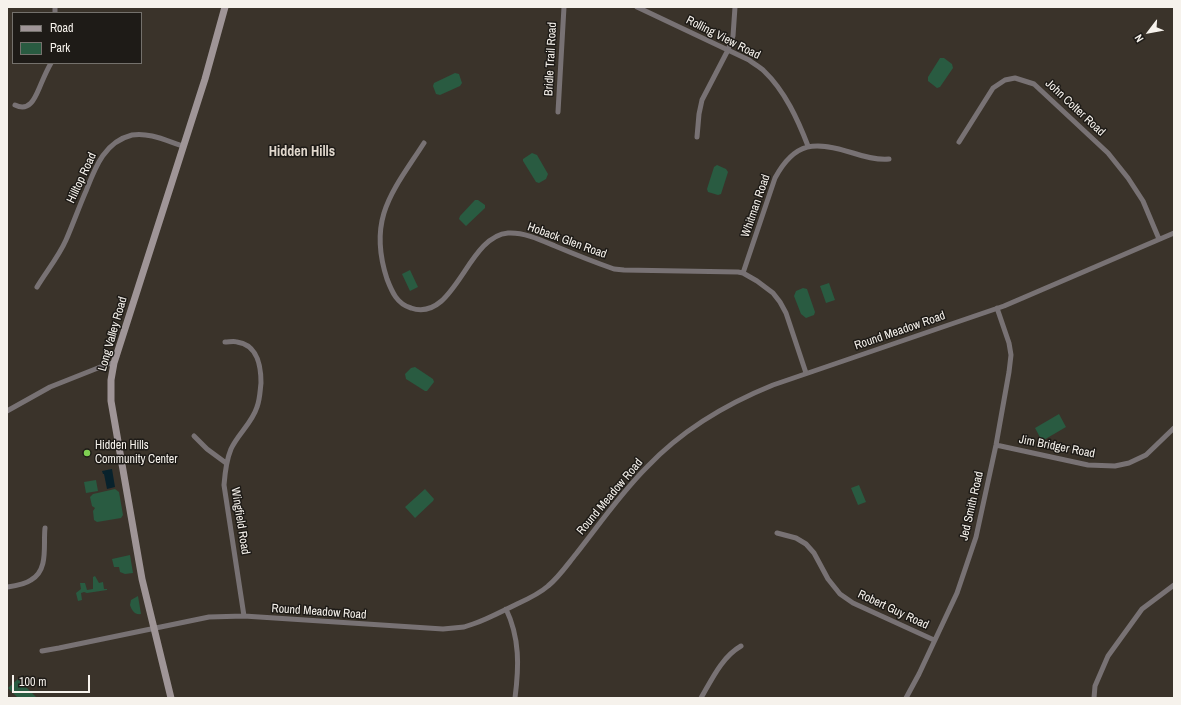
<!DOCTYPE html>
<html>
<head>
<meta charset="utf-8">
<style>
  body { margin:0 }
  #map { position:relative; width:1181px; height:705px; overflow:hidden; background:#3a332a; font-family:"Archivo Narrow",sans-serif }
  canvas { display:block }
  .frame { position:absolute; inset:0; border:8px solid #f6f2ec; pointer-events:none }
  .legend { position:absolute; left:12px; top:12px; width:130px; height:52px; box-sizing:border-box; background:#1e1b17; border:1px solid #74716c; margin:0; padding:5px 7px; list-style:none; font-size:12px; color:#f6f2ec }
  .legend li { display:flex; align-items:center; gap:8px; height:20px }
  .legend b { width:20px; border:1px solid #74716c }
  .north { position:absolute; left:1129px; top:12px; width:40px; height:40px; -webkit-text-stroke:3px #1e1b17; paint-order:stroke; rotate:238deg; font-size:11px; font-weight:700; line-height:16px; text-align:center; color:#f6f2ec }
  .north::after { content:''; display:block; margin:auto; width:14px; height:18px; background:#f6f2ec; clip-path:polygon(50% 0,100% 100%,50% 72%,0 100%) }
  .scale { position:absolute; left:12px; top:675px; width:78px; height:18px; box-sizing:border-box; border:2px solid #f6f2ec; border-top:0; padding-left:5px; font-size:12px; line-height:14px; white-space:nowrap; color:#f6f2ec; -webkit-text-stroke:3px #1e1b17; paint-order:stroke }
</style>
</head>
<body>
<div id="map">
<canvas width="1181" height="705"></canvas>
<div class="frame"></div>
<ul class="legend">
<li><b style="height:5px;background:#9f9597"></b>Road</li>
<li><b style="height:11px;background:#295b41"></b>Park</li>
</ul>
<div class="north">N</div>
<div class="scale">100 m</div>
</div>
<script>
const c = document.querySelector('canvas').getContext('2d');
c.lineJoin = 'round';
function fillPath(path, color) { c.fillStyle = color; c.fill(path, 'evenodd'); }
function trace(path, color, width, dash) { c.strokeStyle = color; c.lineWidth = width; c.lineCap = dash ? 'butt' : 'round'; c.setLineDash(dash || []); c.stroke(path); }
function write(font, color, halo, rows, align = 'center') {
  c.font = font + ' "Archivo Narrow",sans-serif'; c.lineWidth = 3; c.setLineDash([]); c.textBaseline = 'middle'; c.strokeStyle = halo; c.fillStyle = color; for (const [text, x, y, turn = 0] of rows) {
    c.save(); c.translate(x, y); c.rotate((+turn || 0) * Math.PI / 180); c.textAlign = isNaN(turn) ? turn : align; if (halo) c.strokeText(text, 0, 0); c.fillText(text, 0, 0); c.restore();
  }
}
fillPath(new Path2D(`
  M940,58H944L952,64L953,68L940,87L937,88L928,81V77Z
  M455,73L459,74L462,83L460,86L440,95L436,94L433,86L434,83Z
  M532,153L537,155L548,174L546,179L539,183L536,182L523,161V159Z
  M717,165L726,169L728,172L721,194L718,195L708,192L707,189L714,167Z
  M475,200H478L485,205V208L466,226L459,219L460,216Z
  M410,270L418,287L410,291L402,274Z
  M829,283L835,300L826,303L820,286Z
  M803,288L807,289L815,312L814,315L806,318L801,314L794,296L796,291Z
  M415,367L433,379L434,382L427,391H425L406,379L405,374L411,368Z
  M1059,414L1066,427L1042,441L1035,428Z
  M96,480L98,491L86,493L84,482Z
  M859,485L866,502L858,505L851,488Z
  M115,489L119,492L123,515L121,518L97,522L94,520L93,511L95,508L92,506L90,497L93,494Z
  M425,489L434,499L433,501L415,518L405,507Z
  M130,555L133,573L125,574L120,572L119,567H114L112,559Z
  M95,576L99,583L103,582L104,589H107V590L87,593L84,592L81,593L82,600L78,601L76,593L81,589L80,583H85L87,590L93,589V577Z
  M138,596L141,614C135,615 132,611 130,605L131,600Z
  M18,679L37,698H18L8,688Z`), '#295b41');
fillPath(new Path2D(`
  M112,469L115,487L107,489L104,474H103L102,471Z`), '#08222c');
trace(new Path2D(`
  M637,7L749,60C754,64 760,67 764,71C785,91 798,120 808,146
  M55,13V7
  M15,105C31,113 36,95 41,84C44,77 47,70 51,63
  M558,112L564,7
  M697,137L699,114L702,100L728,50L733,36L735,7
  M959,142L993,88L1005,80L1015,78L1034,84L1108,153L1128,178L1143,201L1159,239
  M424,143C393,191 367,218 387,279C392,292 397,304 411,308C455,323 467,236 508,233C524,232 541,240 555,246C574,254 594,262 614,269L624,270L738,272L743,273L757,281L773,293L780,302L786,313L806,373
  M743,273L775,178C795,141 815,141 853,153C865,157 877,160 889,159
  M37,287C46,272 59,256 66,240C73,224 79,207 86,191C95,168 104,142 132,135C149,132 167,141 183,146
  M225,342C229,342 234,341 237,342C258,345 261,366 261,383C260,391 260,399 257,407C252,423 238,434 231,449C226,461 225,472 224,485L244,616
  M7,411L50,387L108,364L114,363
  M194,436L207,449L226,463
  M996,445L1088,465L1115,466L1129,463L1146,455L1174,428
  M777,533L796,538L806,544L814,553L828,579L840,594L853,603L934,640
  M7,587C15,586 24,585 31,580C49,570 43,545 45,528
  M506,609C520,638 519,667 515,698
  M42,651L59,648L209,617L244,616L443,629L464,627L473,624C488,619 502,611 517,604C528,599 539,594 548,586C559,577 567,565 576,554C599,525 620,494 647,467C682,430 726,404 773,385L1004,306L1174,233
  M701,698C712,679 722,657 741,646
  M906,698L919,674L957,593L976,537L996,445L1009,372L1011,355L1009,343L997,308
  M1094,698L1095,686L1108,656L1142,609L1174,585`), '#787274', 5);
trace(new Path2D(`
  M171,698L142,579L111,401V380L114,363L205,79L225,7`), '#9f9597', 7);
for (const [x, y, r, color] of [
  [87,453,4,"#7fd052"]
]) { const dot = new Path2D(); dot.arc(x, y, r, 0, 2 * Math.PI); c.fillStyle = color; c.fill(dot); trace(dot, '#1e1b17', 1.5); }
write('12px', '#f6f2ec', '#1e1b17', [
  ["Rolling View Road",723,38,27],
  ["Bridle Trail Road",551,59,-87],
  ["John Colter Road",1075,108,43],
  ["Hilltop Road",82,178,-65],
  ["Whitman Road",756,206,-71],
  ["Hoback Glen Road",567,241,20],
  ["Round Meadow Road",900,331,-19],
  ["Long Valley Road",113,334,-74],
  ["Jim Bridger Road",1057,447,11],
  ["Round Meadow Road",610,497,-50],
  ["Jed Smith Road",972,506,-77],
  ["Wingfield Road",240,521,81],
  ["Robert Guy Road",893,610,25],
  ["Round Meadow Road",319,612,4]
]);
write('12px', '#f6f2ec', '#1e1b17', [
  ["Hidden Hills",95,446],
  ["Community Center",95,460]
], 'left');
write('bold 14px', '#e0d7cc', '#1e1b17', [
  ["Hidden Hills",302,152]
]);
</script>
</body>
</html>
